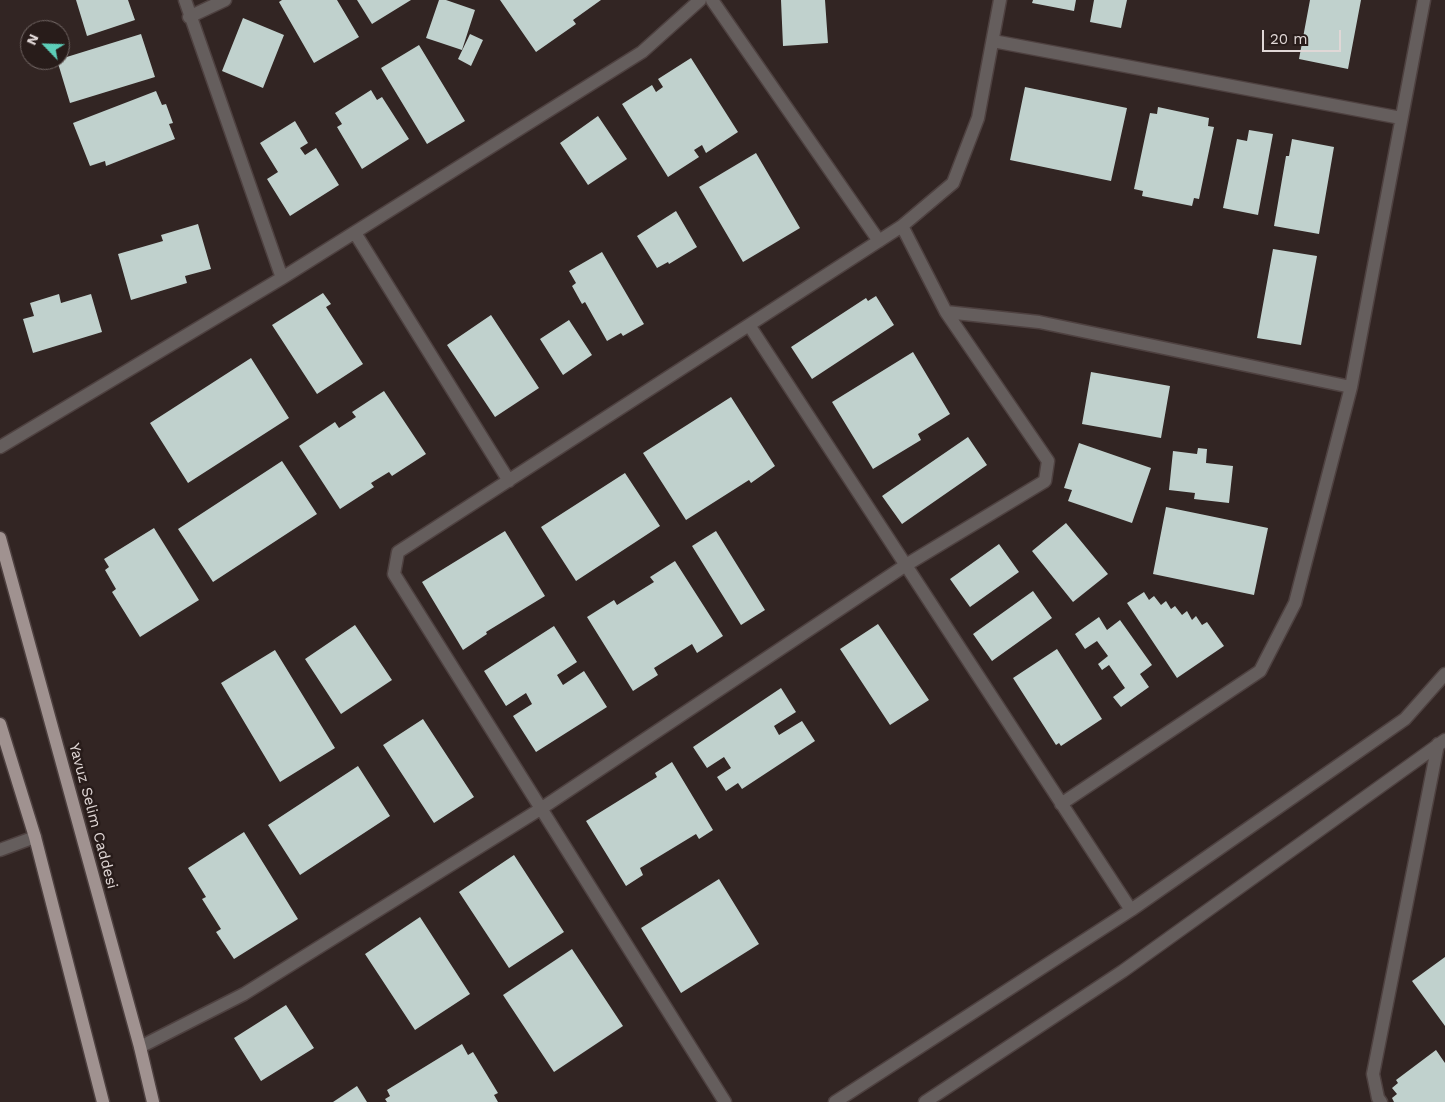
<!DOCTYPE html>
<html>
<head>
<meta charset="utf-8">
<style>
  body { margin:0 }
  #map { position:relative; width:1445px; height:1102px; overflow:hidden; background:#322523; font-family:"Work Sans",sans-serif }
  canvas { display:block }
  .north { position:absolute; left:20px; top:20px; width:50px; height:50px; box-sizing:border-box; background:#281c1a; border:1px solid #726765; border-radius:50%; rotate:294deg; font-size:14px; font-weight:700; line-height:20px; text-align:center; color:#e0d7d6 }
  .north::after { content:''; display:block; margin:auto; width:18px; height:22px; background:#5dceb9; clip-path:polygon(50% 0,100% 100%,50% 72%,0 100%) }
  .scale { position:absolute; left:1262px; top:30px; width:79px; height:22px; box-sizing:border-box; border:2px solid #e0d7d6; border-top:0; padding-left:6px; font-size:15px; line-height:18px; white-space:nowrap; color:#e0d7d6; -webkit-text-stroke:4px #281c1a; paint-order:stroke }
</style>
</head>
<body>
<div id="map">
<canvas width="1445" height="1102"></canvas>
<div class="north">N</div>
<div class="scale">20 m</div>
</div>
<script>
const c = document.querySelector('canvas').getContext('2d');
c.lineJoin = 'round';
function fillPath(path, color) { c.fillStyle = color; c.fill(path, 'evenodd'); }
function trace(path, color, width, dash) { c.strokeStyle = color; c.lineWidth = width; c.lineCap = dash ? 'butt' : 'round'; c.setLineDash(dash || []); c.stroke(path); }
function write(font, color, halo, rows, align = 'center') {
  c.font = font + ' "Work Sans",sans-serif'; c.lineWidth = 5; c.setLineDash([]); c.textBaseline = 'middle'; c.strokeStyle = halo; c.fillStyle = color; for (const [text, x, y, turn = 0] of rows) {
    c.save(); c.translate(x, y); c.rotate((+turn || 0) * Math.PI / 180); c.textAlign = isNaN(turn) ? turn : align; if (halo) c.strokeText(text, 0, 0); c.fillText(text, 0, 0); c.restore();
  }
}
fillPath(new Path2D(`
  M76,0H128L135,20L87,36Z
  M282,0H337L359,37L314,63L279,2Z
  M357,0H411L372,24Z
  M439,0H446L475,10L462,50L426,38Z
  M500,0H601L573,20L576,24L536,52Z
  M781,0H825L828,43L783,46Z
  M1033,0H1076L1074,11L1032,3Z
  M1094,0H1127L1121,28L1090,22Z
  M1310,0H1361L1348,69L1299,59Z
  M243,18L284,35L263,88L222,71Z
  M141,34L155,77L70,103L57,60Z
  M470,34L483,40L471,66L458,59Z
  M419,45L465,121L427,144L381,68Z
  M691,58L738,132L706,153L702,145L694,150L699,157L668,177L622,104L652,85L656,92L663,87L658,79Z
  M1025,87L1127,108L1111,181L1010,160Z
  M371,90L377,100L382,97L409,139L362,169L337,127L342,124L335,113Z
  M156,91L162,105L166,104L173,123L169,124L175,139L106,166L105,161L90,166L73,123Z
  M1158,107L1209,118L1208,126L1214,127L1199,199L1194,198L1192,206L1142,196L1143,191L1134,189L1150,113L1157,114Z
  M598,116L627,159L588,185L560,143Z
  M295,121L308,143L300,148L305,155L316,148L339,185L290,216L267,179L278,172L260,143Z
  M1249,130L1273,134L1258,215L1223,208L1237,139L1247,141Z
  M1292,139L1334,147L1319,234L1274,226L1286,156H1289Z
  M756,153L800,228L743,262L699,187Z
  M676,211L697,247L669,264L668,262L657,268L637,236Z
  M198,224L211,269L185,276L187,283L131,300L118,254L163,241L161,235Z
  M1273,249L1317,256L1301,345L1257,338Z
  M602,252L644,324L623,336L621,333L607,341L585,302L582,304L572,286L576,283L569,271Z
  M323,293L331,304L326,307L363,364L317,394L272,325Z
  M59,294L61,303L91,294L102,332L33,353L23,319L34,316L30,303Z
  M876,296L894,325L812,379L791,347L866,298L868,301Z
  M491,315L539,388L495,417L447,345Z
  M569,320L592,355L563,375L540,339Z
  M913,352L950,414L918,434L921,440L873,469L832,402Z
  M251,358L289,418L188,483L150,423Z
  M1091,372L1170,386L1161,438L1082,424Z
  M384,391L426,454L392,476L389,472L371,483L374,487L340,509L299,446L335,422L339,428L356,417L352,412Z
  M731,397L775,466L751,483L749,480L686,520L643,453Z
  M968,437L987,465L902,524L882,496Z
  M1079,443L1151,468L1132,523L1068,501L1072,490L1064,488Z
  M1198,448L1207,449L1206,463L1233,466L1229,503L1194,499L1195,493L1169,490L1173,451L1197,454Z
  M282,461L317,514L213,582L178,529Z
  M625,473L660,526L576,581L541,527Z
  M1166,507L1268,528L1254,595L1153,574Z
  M1066,523L1108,574L1073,602L1032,551Z
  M154,528L199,600L140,637L112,592L116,589L105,570L109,567L104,559Z
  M505,531L545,596L486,632L487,634L463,650L422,582Z
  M716,531L765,610L741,625L692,546Z
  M999,544L1019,572L970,607L950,579Z
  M675,561L723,636L697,653L692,644L654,668L658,675L633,691L587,617L614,600L617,605L654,582L650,577Z
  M1033,591L1052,618L992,661L973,634Z
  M1144,592L1149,600L1154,596L1161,605L1166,601L1171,609L1175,606L1182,615L1187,611L1192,620L1196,616L1202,625L1207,622L1224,646L1177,678L1127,603Z
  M1099,617L1107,630L1120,620L1152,665L1140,674L1149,687L1121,707L1113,697L1125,688L1109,665L1102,670L1098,664L1108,656L1097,641L1085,649L1075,634Z
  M878,624L929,700L890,725L840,649Z
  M355,625L392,680L341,714L305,659Z
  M554,626L577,662L557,675L563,685L584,671L607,707L536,752L513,716L532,704L526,693L506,706L484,671Z
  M1057,649L1102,719L1061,746L1059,743L1056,745L1013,678Z
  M275,650L335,748L280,782L221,683Z
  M781,688L796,712L774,726L779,735L802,721L815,741L742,789L738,783L726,791L717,777L731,768L724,757L707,768L693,747Z
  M423,719L474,797L434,823L383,745Z
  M672,762L713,830L699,839L696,834L640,868L643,875L626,886L586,821L657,777L655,773Z
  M358,766L390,816L300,875L268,825Z
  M244,832L298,919L234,959L216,932L221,929L202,899L206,897L188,868Z
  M514,855L564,932L509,968L459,892Z
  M719,879L759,944L681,993L641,928Z
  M420,917L470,994L415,1030L365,954Z
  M572,949L623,1026L554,1072L503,995Z
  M1445,957V1026L1412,981Z
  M286,1005L314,1048L261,1081L234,1038Z
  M462,1044L468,1055L473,1052L498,1093L494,1095L498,1102H387L385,1099L390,1096L387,1090Z
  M1436,1050L1445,1063V1102H1394L1392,1098L1397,1094L1392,1088L1398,1083L1396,1080Z
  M357,1086L367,1102H333Z`), '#c0d1cd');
const minor = new Path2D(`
  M185,0L282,278
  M712,0L879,241
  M189,17L225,0
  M993,41L1401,118
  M355,233L509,481
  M946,312L1039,322L1351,387
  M749,325L1131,910
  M0,447L282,278L642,52L700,0
  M1061,804L1260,671L1295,603L1351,387L1424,0
  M0,850L35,837
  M140,1047L244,994L542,808L906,565L1045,481L1048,461L946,312L902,226
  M725,1102L394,574L398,552L902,226L953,183L978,118L1000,0
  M835,1102L1131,910L1405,719L1445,674
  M925,1102L1123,971L1445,740
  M1381,1102L1378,1098L1373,1074L1438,744`);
const major = new Path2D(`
  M0,538L140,1047L153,1102
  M0,724L35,837L103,1102`);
trace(minor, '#4e4140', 15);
trace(major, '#4e4140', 15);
trace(minor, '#655e5d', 12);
trace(major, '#a09290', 12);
write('15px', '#e0d7d6', '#281c1a', [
  ["Yavuz Selim Caddesi",93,816,75]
]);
</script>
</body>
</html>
